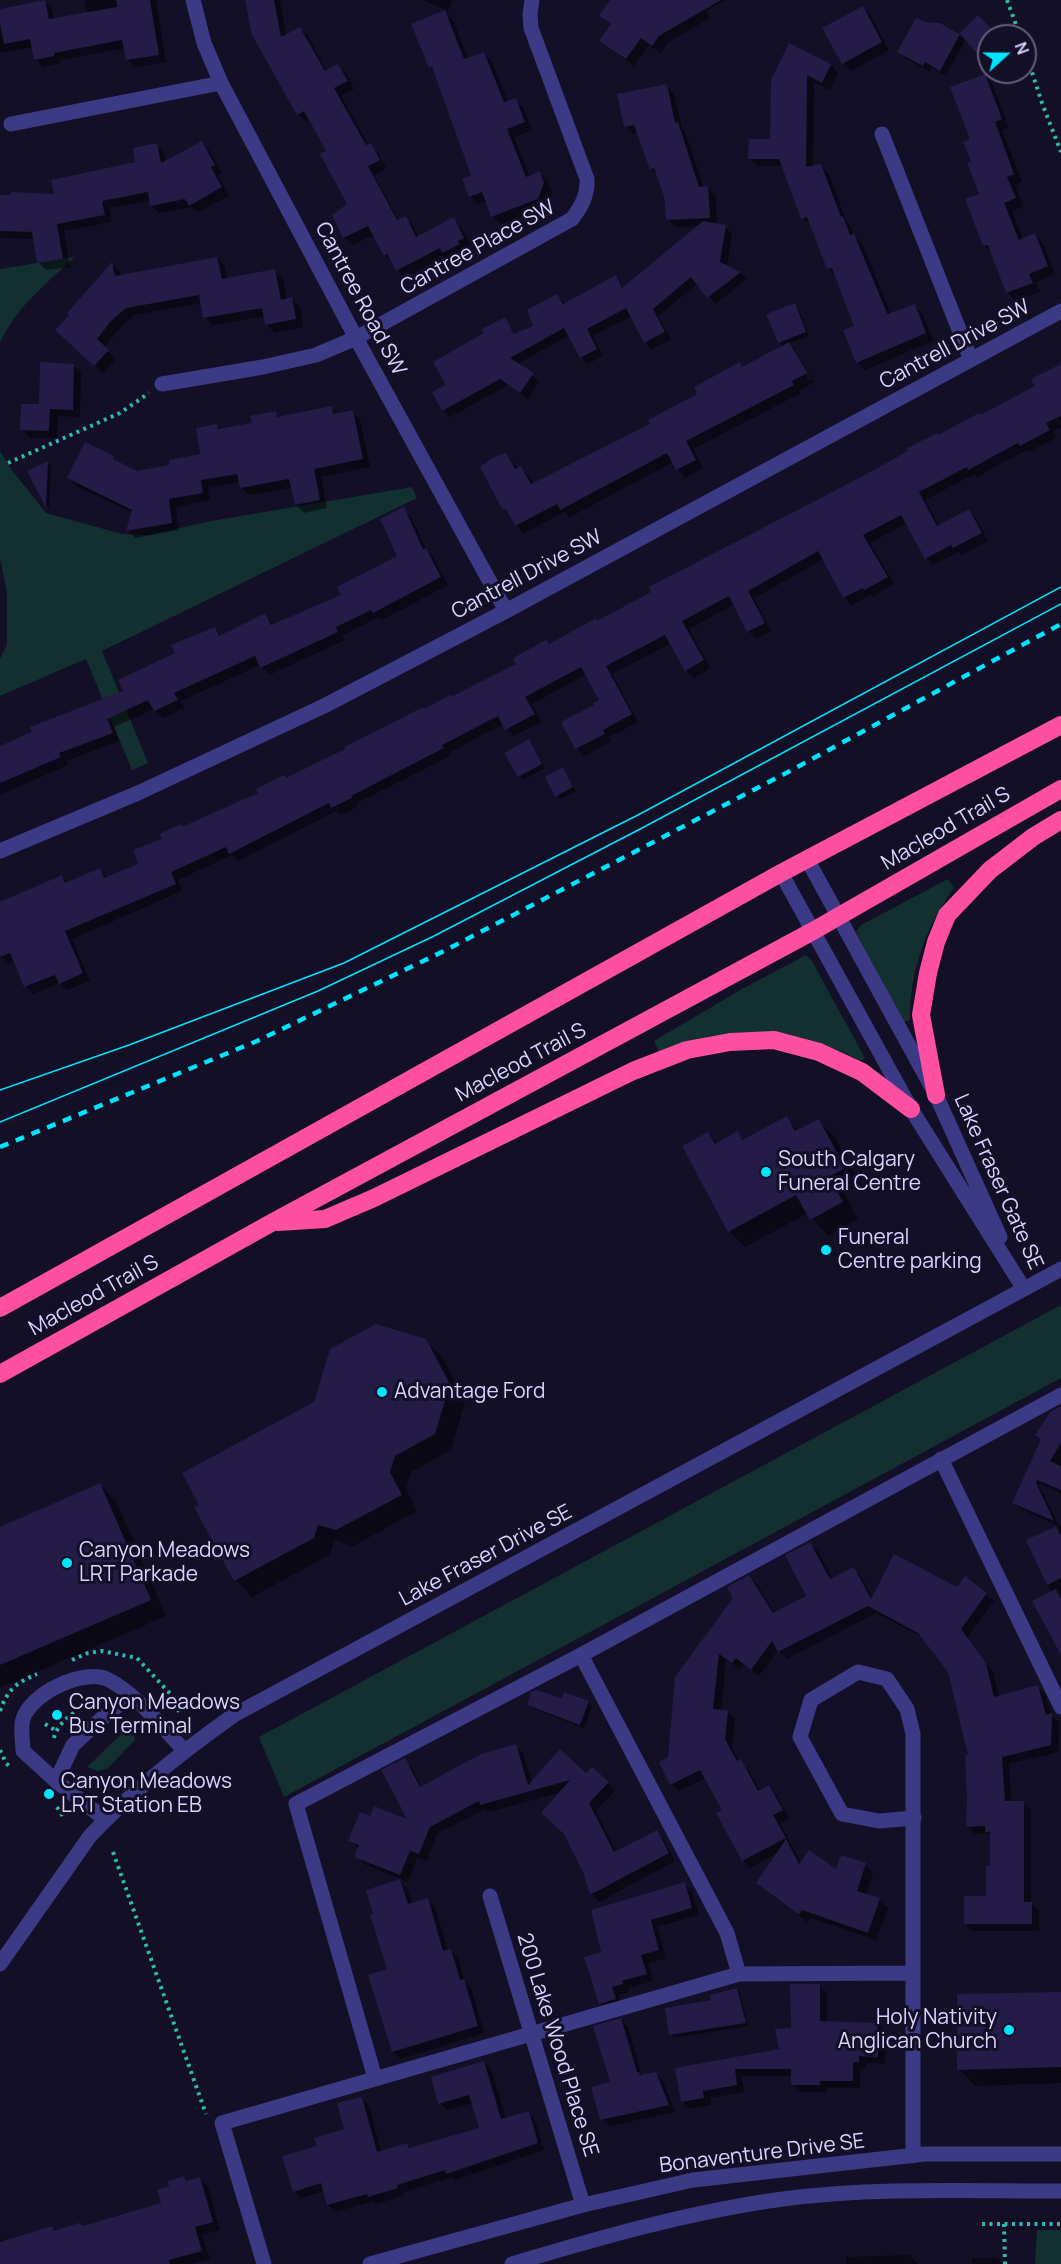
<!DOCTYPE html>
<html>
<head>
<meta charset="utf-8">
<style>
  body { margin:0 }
  #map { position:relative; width:1061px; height:2264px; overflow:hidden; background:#130f26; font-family:Manrope,sans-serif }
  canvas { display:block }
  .north { position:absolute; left:977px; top:24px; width:60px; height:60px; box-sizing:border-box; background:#130f26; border:2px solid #625e7d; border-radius:50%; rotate:69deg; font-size:16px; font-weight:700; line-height:24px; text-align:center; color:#d9d4ff }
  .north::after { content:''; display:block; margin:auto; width:21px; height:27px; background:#00e5ff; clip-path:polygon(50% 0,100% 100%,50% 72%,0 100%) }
</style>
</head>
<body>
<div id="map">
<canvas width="1061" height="2264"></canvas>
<div class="north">N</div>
</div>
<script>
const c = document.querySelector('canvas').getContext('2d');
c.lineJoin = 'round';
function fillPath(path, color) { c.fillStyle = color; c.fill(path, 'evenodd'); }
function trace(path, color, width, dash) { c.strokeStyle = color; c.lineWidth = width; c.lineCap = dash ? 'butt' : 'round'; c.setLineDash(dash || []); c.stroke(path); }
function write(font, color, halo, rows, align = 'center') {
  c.font = font + ' Manrope,sans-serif'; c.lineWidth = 6; c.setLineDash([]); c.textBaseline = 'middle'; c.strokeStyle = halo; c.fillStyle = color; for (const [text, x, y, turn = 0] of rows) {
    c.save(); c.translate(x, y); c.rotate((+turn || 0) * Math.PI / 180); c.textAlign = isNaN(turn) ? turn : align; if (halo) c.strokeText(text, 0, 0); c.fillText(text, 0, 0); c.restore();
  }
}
fillPath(new Path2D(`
  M75,257C47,283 16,307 0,343V269Z
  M0,451L11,469L46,513L122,534L148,535L211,521L412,487L417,498L102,651L148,763L132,770L86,659L0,696V659L7,644V592L0,558Z
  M948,879L954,888C925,928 910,971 910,1020L903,1022L856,932L861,925Z
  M806,955L812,961L865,1058L860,1061C814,1036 765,1027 713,1036C695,1039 677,1046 659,1051L654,1041L742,989Z
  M1061,1305V1378L284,1797L259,1737Z
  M132,1724L135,1740L107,1769L98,1771L87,1767Z
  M1037,2230H1061V2264H1035Z`), '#12302f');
fillPath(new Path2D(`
  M84,0H156L166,62L135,67L127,59L125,48L61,60V63L43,67L35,59L33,47L0,53V10L44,2L52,9L54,20L87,14Z
  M247,0H280L286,36L300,28L308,36L327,72L338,66L346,73L354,89L341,96L369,146L370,145L378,153L386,168L374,175L399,221L405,218L413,225L419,237L453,219L461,227L471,246L465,249L466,252L451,260L448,256L405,278L385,255L374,235L352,245L344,237L349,205L328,152L310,119L306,122L298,114Z
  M422,0H452L448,11Z
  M612,0H726L706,11L710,18L667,43L661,53L649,45L634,66L601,41L612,26L601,16Z
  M862,8L871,16L889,50L852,71L844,63L824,29Z
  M444,12L453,20L468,59L484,53L492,62L508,102L515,99L523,108L532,130L514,137L530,177L540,173L548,181L552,192L546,207L501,224L493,216L487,201L478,204L470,196L473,176L436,74L430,67Z
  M978,17L996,36H989V64L966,39L946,76L931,67L929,71L905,58L899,52L924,24H940L959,36Z
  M790,45L831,65L838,73L830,90L814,82L813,167L821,166L829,174L846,221L850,225L854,236L862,243L891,315L915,306L923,314L933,341L865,370L857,362L856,327L837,277L828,269L812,225L802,218L783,166H758L750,158L771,141Z
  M996,72H1014L1016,76L1004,80Z
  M984,75L992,83L1009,128L1002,130L1022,182L1015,185L1023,206L1012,211L1023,240L1035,235L1043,243L1055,274L1036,282L1040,292L1016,301L1008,293L993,253L984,246L981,195L973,162L972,140Z
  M666,85L674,94L682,128L685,132L704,188H708L716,196L717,225L725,227L732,234L727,267L740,273L747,279L715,304L698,283L658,316L671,339L652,349L645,342L631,316L593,336L603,356L588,364L581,357L570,335L517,364L539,381L528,399L508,385L450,417L443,410L448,385L486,333L505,319L516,335L535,327L557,295L565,304L615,277L624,288L699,226L676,227L667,219L666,196L659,176L651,169L639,133L633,134L625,126Z
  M202,143L209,150L222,173L218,175L229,196L198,212L192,207L159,213L152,206L151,200L109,208L112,222L64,231L70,267L46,270L38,262L34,239L0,238V206L56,196L137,163L157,145L164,153L166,162Z
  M217,258L225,266L227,279L274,270L283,279L287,300L291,299L300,307L303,327L275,333L267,325L265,316L213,325L205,317L202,303L134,315L119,329L104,348L116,359L103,373L65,338L112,264L120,272L121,277Z
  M795,305L798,308L809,336L789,343L797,352L814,382L799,390L801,393L693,449L703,468L685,478L673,462L570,517L565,512L524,533L516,525L505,509L506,455L518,469L521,468L529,476L534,485L652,424L699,394L739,364L744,368L783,347L779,342ZM793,351H796L812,379L809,381Z
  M73,365L81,373L80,417L58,416L57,438H30L22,429Z
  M1061,366V427L1053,431L1056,438L1028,452L1026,450L977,477L974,474L925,500L939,526L968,510L976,518L988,541L962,555L958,552L933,565L926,558L907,523L870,543L894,584L873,597L871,595L852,605L844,597L824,559L754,598L771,631L756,639L749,631L735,604L689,629L710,668L694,678L686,670L671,643L612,674L638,722L609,737L611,741L584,756L576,748L563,723L596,705L601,701L587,674L532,704L541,722L514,736L503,724L449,753L450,756L357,803L359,806L340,815L336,811L238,861L232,855L178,880L182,891L72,939L90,981L67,990L60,983L33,994L26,986L15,961L9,964L2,957L0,958V903L62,877L68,883L99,870L107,877L140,865L164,840L183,828L260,793L451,699L518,664L549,645L598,622L938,436L1037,387Z
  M331,408L338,415L353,412L360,420L370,467L321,477L327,508L304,513L296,505L293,487L249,495L241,487L240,482L208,488L210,500L176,507L179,530L135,538L128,530L133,513L76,486L69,478L86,444L137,473L171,466L202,455L216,426L221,430L253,424L275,413L280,418Z
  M48,463L51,466L49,509L29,472Z
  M403,509L411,517L427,551L433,557L448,585L382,620L379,617L343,635L345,640L269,675L260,665L181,701L184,708L163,718L154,709L114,727L119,741L66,761L68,765L0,795V748L125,692L177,654L214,629L222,636L265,615L274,625L343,595L399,557Z
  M529,741L545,768L523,780L507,754Z
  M562,769L576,791L560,799L556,796Z
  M786,1118L799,1131L819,1121L835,1137L861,1184L844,1193L858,1219L828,1236L808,1213L745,1247L729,1231L708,1133L718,1144L737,1133L744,1140Z
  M425,1340L442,1357L465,1402L451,1450L411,1472L406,1489L417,1511L353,1546L334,1540L330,1555L252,1597L236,1580L196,1508L316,1403Z
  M1061,1418V1493L1038,1483L1059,1526L1021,1509L1014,1502L1042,1440L1037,1435Z
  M100,1485L116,1501L166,1616L0,1688V1528Z
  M1061,1525V1533L1048,1562L1061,1540V1649L1052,1593L1028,1541Z
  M810,1544L818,1551L833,1580L853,1569L861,1576L873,1599L958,1588L965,1578L994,1601L967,1638L993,1672L999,1697L1038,1687L1045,1694L1051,1715L1059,1722L1058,1752L1009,1764L1011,1803H1024L1031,1810V1903L1039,1911V1931H973L965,1924L988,1897L991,1868V1836L988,1833L975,1834L968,1826L970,1757L949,1672L924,1638L876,1613L787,1659L778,1650L759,1676L744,1664L740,1669L726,1659L721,1711L727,1712L735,1719L732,1748L740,1762L748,1769L760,1791L769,1787L776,1794L789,1818L780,1823L802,1864L837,1871L865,1865L873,1873L866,1895L879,1900L888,1908L876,1940L811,1918L807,1922L766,1891L758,1883L778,1853L750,1868L743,1860L724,1810L706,1778L679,1791L672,1784L669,1758L749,1577L757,1584L775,1614L808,1596Z
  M563,1700L588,1702L592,1706L584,1728L532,1708L529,1704Z
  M516,1746L523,1754L532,1783L586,1775L608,1783L615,1790L596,1811L617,1853L656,1832L664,1840L675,1861L599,1902L592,1894L562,1792L489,1812L485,1809L437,1834L427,1861L417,1857L408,1882L364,1864L356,1856L359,1849L350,1840L371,1818L410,1822L404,1760L412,1768L422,1788Z
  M400,1881L407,1888L412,1904L427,1900L435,1907L448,1951L451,1950L458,1958L465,1982L471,1988L484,2033L401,2059L393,2052L389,1970Z
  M685,1884L692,1891L699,1915L657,1927L666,1958L648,1963L653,1981L628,1988L629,1992L619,1995L622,2007L608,2011L600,2003L603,1953Z
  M820,1986L827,1993V2023L878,2024L885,2032V2064L866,2063V2069H860V2088H827V2092H801L793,2085V2076H741L744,2092L710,2098L711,2105L690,2109L683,2102L677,2069L781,2050Z
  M737,1990L740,1993L748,2026L674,2038L671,2034Z
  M1061,1993V2083L975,2086L959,2069Z
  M621,2020L628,2027L642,2076L656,2073L663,2081L675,2112L609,2126L602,2119L612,2083Z
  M484,2062L491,2070L506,2119L528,2112L535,2120L544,2150L455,2180L452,2177L403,2192L404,2195L377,2204L373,2201L335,2212L328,2204L324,2191L301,2198L294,2191L318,2147L346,2130L362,2098L369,2106L381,2152L407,2145L412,2149L481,2129L473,2103L447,2110L440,2103Z
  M184,2178L188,2182L200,2179L208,2187L220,2230L202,2235L210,2259L192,2264H0V2238L4,2242L52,2228L56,2232L83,2227L163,2204L171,2187Z
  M910,2255L918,2264H846V2257Z
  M972,2258H997L1003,2264H972Z`), '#0007');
fillPath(new Path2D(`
  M45,0L49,19L117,7L116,0H150L159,55L126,60L122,40L54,53V56L34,60L30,39L4,44L0,24V9Z
  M245,0H274L281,37L300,27L325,71L338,64L348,81L334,88L366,145L371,143L380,160L368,166L397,220L406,216L416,237L454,217L464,238L458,241L460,244L442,253L440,248L396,271L387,254L384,256L368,226L343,238L332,215L347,204L320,154L326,151L304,111L297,115L252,35Z
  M610,0H721L659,36L652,46L641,38L626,59L599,41L611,24L599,16Z
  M863,6L882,42L842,64L822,28Z
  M445,10L464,59L484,52L504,102L516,98L525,122L507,129L526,177L540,171L544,183L538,199L491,217L482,192L469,197L462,179L471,175L432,67L429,68L411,24Z
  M978,15L996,34L989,36V67L960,34L940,71L925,62L923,66L897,52L916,18L925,22L940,23L959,34Z
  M789,43L831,64L822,83L807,75L806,167L821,164L841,217L843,216L850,235L854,234L887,313L888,314L915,304L926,333L856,363L843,330L854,326L832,268L827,269L807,217L801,219L779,159H748L749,139H770L771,80Z
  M985,74L1002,119L995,122L1014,174L1007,177L1016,198L1004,203L1019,240L1035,233L1048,266L1029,274L1033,283L1006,293L988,245L983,246L965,199L979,194L967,163L971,161L963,142L970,139L950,87Z
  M667,84L675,123L678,122L699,187L708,186L710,218L666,220L664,196L654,168L650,170L634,125L624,127L617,94Z
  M202,141L215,165L211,167L222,187L189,206L185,199L150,206L148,192L102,201L105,215L57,224L63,259L37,263L32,232L0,231V195H11V192L54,194L51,180L135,162L133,148L157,143L161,163Z
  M703,221L726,225L720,262L741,272L707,298L691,277L653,309L665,332L644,343L626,308L587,329L597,349L580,358L564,328L510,358L534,373L520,393L500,379L442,411L432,392L446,385L433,362L484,333L482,329L505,317L514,334L533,326L527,310L557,294L563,304L616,275L622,288Z
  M217,257L222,279L275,269L281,300L292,297L296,319L265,325L262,308L203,318L199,295L126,308L111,321L97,339L109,350L94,366L55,330L69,315L67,313L112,262L115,276Z
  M795,303L806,332L778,343L766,314Z
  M789,342L807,373L792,381L794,385L686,441L696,460L676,470L667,453L560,510L557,504L515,526L506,509L504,510L500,505L480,467L492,458L506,453L515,469L521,466L531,484L650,424L648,420L697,394L694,387L740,362L742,367Z
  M40,362L74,364L73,410L50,409L49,431L20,430L21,404H39Z
  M1061,364V416L1046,423L1050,430L1020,446L1018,443L968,470L967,467L919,492L937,526L969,509L982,533L953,548L951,545L925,559L901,515L863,535L888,577L864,590L863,588L843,598L818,551L748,591L765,623L747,632L729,596L682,621L704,660L685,671L665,635L606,666L632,714L603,730L605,734L575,749L561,722L594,705L593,703L599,700L581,667L525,697L535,714L505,730L498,716L442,745L444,748L351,796L352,798L331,808L329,803L229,854L226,847L171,872L176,884L65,931L83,973L59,984L55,975L24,987L10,953L0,957V902L62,875L65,883L100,868L104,878L138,864L133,850L162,839L159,834L181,824L182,827L195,821L258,793L256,789L284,775L286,778L345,749L344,747L372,733L423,707L424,709L450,695L451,697L516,664L513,658L546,640L549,644L596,618L597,621L651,592L649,587L863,476L908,451L907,448L937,433L938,435L979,413L980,415L1035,386L1031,379Z
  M332,406L333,414L353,410L363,459L314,469L320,500L295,505L289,479L240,488L237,474L201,480L203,493L169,499L172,523L126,531L132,510L67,478L85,442L114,456L113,459L137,471L169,465V460L200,454L196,428L217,424L218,429L252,423L250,416L276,411L277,417Z
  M48,461L46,508L27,471Z
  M404,507L423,549L426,548L441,577L373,613L371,610L336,627L338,632L260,668L255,656L174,693L178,700L154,711L148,700L107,719L113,733L59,753L61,757L0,783V746L32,732L30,727L123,691L118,680L175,653L171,645L215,627L219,636L265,613L271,625L341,595L337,587L397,556L380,519Z
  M529,739L542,764L518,777L504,753Z
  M563,767L573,787L555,797L545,777Z
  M787,1116L795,1131L819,1119L845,1168L829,1177L843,1202L810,1220L796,1195L728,1232L682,1146L708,1132L715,1144L738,1131L742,1140Z
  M376,1324L426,1339L450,1384L435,1434L395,1456L390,1472L402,1495L336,1530L318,1525L314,1538L234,1581L194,1507L199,1505L182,1473L314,1402L330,1349Z
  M1061,1406V1443L1050,1461L1061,1466V1490L1037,1480L1036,1483L1054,1521L1012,1503L1041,1439L1035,1435L1050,1412Z
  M100,1483L151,1600L0,1665V1527Z
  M1056,1526L1061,1536V1578L1047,1585L1026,1540Z
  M810,1542L830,1579L854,1567L871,1599L894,1554L957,1587L965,1576L987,1593L961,1629L986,1663L994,1697L1038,1685L1046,1715L1052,1713L1051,1745L1002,1757L1005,1801H1024V1902H1032V1924H964V1896H986V1866H990V1832H985V1826L966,1827L967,1798L965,1755H968L948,1672L918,1633L868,1606L778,1652L772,1641L751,1670L736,1658L732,1663L719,1654L713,1709L728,1710L725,1739L737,1761L741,1759L758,1791L769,1785L783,1810L773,1815L786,1838L742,1861L716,1813L722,1810L700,1770L670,1785L659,1762L668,1757L675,1677L733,1598L727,1587L749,1575L773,1613L806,1596L785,1555Z
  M1056,1589L1061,1599V1655L1032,1601Z
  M536,1690L562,1698L564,1692L589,1701L580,1725L527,1705L531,1692Z
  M516,1744L528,1785L560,1749L586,1773L592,1767L609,1782L589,1803L614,1852L657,1830L669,1853L590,1895L583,1872L564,1834L541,1813L570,1780L480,1805L479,1801L430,1827L419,1854L410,1851L400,1875L354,1857L359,1845L348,1841L360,1812L370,1816L374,1806L407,1819L381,1770L405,1758L420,1787L481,1754Z
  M786,1839L799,1864L809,1850L836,1869L841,1855L866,1863L857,1891L880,1898L868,1933L802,1910L799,1915L756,1883Z
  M400,1879L408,1904L428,1898L443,1951L451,1949L460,1980L464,1979L478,2026L392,2052L368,1975L387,1969L370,1915L373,1914L366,1890Z
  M685,1882L692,1908L651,1920L659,1950L641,1955L647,1974L622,1981L623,1984L612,1987L616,1999L599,2004L584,1957L601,1952L591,1910Z
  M790,1984H820V2021L878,2023V2057L859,2056V2062H853V2081H820V2085H791V2069H735L737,2085L703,2091L704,2098L681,2102L675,2068L779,2049L775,2029L791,2028Z
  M737,1988L746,2023L669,2035L665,2008L711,2000L710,1995Z
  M1061,1992V2067L957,2070V1994Z
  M621,2018L637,2072H639L640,2075L656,2072L669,2105L600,2120L591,2087L610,2082L593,2026Z
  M484,2061L501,2119L529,2111L538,2143L446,2174L445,2170L397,2185L398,2188L368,2197L367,2194L327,2205L321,2183L293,2192L282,2156L317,2146L314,2138L344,2129L337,2103L362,2097L377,2152L407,2143L409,2148L479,2128L469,2095L438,2104L431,2077Z
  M184,2176L186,2181L200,2177L213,2222L195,2227L202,2251L169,2260L170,2264H0V2242L52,2226L54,2231L79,2223L83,2226L161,2203L157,2190L169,2186L168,2181Z`), '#241b47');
trace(new Path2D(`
  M1007,0L1020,36
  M1025,51L1042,103L1061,152
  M8,463L120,413L149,393
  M72,1660L88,1653L102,1651L137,1658L174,1698L179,1712
  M0,1711C8,1689 16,1683 37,1674
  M45,1724L55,1730
  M54,1738C57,1723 76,1710 89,1703
  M0,1750L6,1763L10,1767
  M57,1807L64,1818
  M113,1852L206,2114
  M982,2224H1061
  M1004,2224L1005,2264`), '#2fb8b0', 4, [3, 4.5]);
trace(new Path2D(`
  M193,0L204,43L221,83L356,338L506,611
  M11,124L221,83
  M882,134L971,360
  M162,384L263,367L316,355L356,338L572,219C581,207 588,195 587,179L531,28L530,14L532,0
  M0,851L138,793L324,706L506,611L1061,311
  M807,859L936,1095L1000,1237
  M781,873L911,1109L1024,1289
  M941,1459L1061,1707
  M581,1655L727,1933L739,1974
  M56,1781L73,1745L110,1711L131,1697
  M106,1820L56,1781L23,1751C23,1742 20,1728 23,1719C31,1693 85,1667 109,1680C136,1694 163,1728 184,1750
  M490,1896L583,2205
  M0,1964L90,1836C133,1790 183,1751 234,1715L1061,1269
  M375,2078L296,1804L581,1655L1061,1395
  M913,2156V1734L907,1709L887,1679L858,1672L811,1700L800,1737L842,1814L879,1821L914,1818
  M264,2264L222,2123L739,1974L913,1973
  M370,2264L583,2205L693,2180L925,2154H1061
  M512,2264C598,2238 693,2211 783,2199C875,2187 969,2191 1061,2191`), '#3d3a85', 15);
trace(new Path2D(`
  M936,1095L921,1015L928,973L936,942L947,915L990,870L1033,837L1061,820
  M278,1222L325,1219L374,1198L633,1071L687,1050L730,1042L774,1040L819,1052L862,1072L911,1109
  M0,1308L781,873L1061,725
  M0,1374L273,1222L813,931L1061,789`), '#ff4fa3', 18);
trace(new Path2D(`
  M0,1090L129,1045L344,963L638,815L1061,587
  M0,1122L318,991L434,936L644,827L1061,604`), '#00e5ff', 1.5);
trace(new Path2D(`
  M0,1147L257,1041L444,951L788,772L1061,624`), '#00e5ff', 4.5, [9, 8]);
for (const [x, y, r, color] of [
  [766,1172,6,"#00e5ff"],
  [826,1250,6,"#00e5ff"],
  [382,1392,6,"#00e5ff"],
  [67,1563,6,"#00e5ff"],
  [57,1715,6,"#00e5ff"],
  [49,1794,6,"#00e5ff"],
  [1009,2030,6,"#00e5ff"]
]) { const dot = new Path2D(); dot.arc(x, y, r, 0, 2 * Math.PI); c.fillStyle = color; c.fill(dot); trace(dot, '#130f26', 2); }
write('21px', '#d9d4ff', '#130f26', [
  ["Cantree Place SW",478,248,-29],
  ["Cantree Road SW",360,299,62],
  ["Cantrell Drive SW",955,345,-28],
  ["Cantrell Drive SW",527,575,-28],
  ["Macleod Trail S",946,829,-30],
  ["Macleod Trail S",521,1063,-28],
  ["Lake Fraser Gate SE",998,1182,66],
  ["Macleod Trail S",94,1296,-29],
  ["Lake Fraser Drive SE",486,1556,-28],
  ["200 Lake Wood Place SE",557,2045,73],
  ["Bonaventure Drive SE",762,2154,-7]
]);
write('21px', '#d9d4ff', '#130f26', [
  ["South Calgary",778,1160],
  ["Funeral Centre",778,1184],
  ["Funeral",838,1238],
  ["Centre parking",838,1262],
  ["Advantage Ford",394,1392],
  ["Canyon Meadows",79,1551],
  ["LRT Parkade",79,1575],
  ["Canyon Meadows",69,1703],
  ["Bus Terminal",69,1727],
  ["Canyon Meadows",61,1782],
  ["LRT Station EB",61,1806],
  ["Holy Nativity",997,2018,"right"],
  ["Anglican Church",997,2042,"right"]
], 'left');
</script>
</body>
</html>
